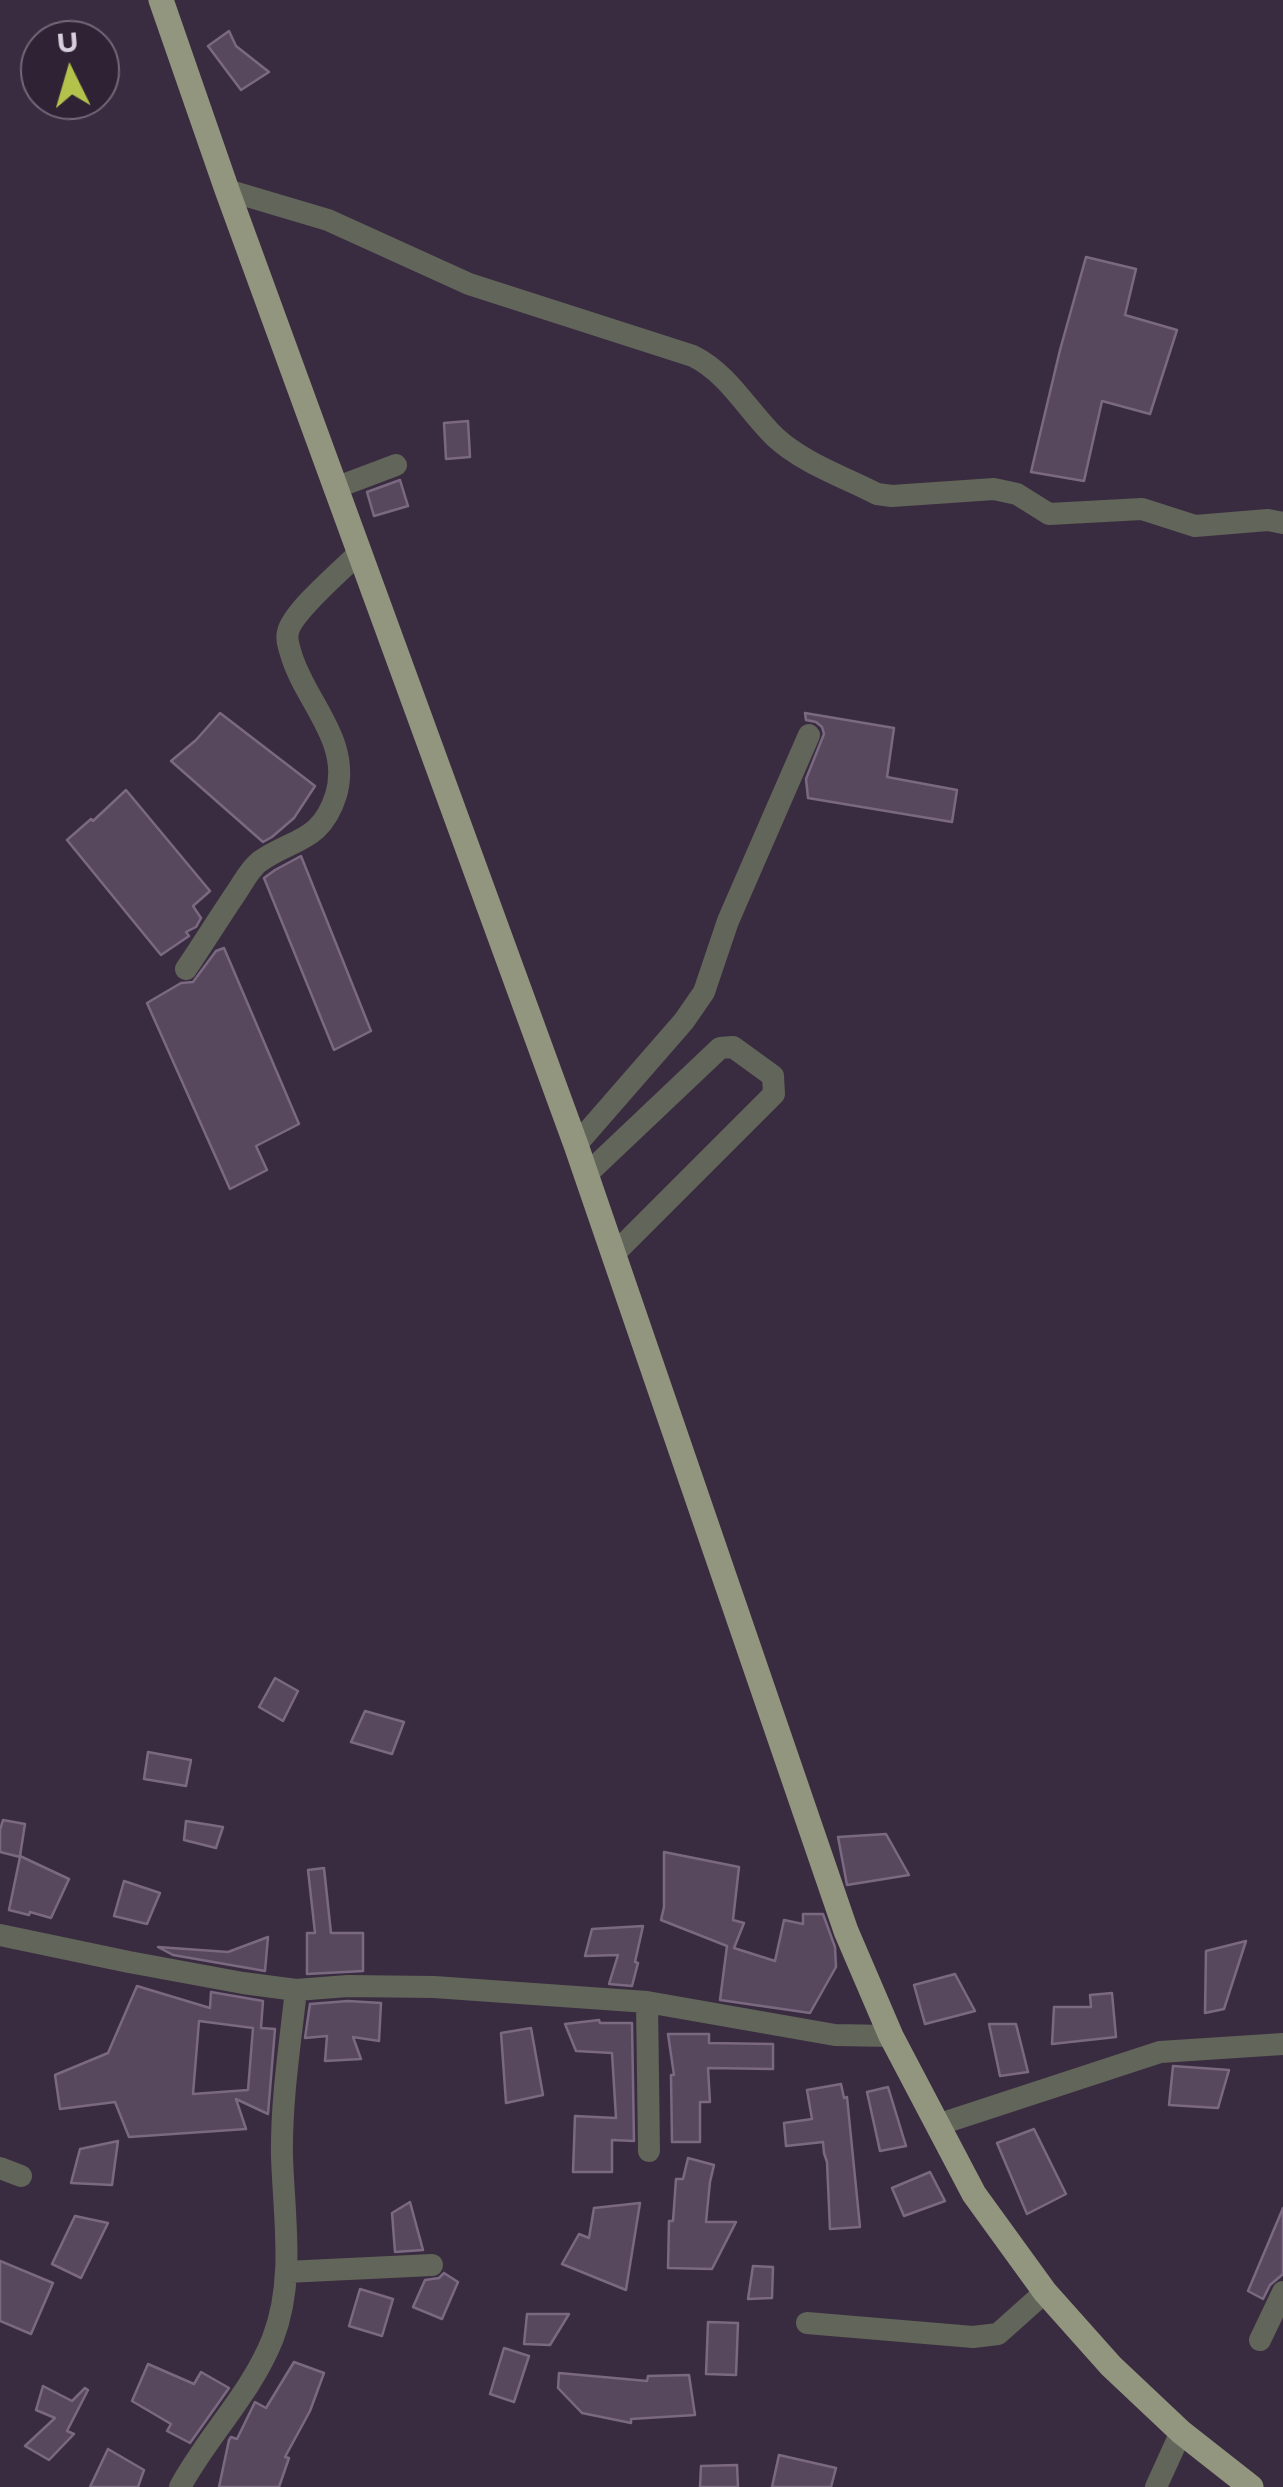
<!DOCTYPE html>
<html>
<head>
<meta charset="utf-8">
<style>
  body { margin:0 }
  #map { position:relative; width:1283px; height:2487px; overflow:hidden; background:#3a2c40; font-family:Montserrat,sans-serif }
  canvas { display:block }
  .north { position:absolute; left:20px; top:20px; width:100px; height:100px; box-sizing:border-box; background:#302235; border:2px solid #736778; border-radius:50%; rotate:355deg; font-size:28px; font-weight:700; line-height:40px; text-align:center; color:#d8cfdc }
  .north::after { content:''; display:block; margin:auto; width:35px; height:45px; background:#b3c24b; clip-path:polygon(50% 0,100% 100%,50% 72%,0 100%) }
</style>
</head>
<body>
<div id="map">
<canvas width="1283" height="2487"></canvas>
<div class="north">U</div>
</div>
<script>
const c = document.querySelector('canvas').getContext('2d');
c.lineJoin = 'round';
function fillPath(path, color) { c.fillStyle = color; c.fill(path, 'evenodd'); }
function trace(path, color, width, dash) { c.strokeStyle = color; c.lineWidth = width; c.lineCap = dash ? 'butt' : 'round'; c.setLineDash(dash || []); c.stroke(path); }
const building = new Path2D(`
  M229,31L236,46L269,72L241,90L208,46Z
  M1086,257L1136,269L1125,315L1177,330L1150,414L1102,401L1084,481L1031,472L1060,350Z
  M468,421L470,457L446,459L444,423Z
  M400,480L408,506L374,516L367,492Z
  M220,713L315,786L294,818L272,837L263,842L171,761L196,740Z
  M805,713L894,728L887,777L957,790L952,822L808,798L806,779L824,734L822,727L816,722L806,720Z
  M126,790L210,891L193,906L201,918L196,927L186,932L189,936L161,955L67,840L91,819L93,821Z
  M301,856L371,1031L334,1050L264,878L275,870Z
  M224,948L299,1124L256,1146L267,1170L230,1189L147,1003L181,983L193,982L216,951Z
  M275,1678L298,1691L283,1721L259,1707Z
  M365,1711L404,1722L392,1754L351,1742Z
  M148,1752L191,1760L186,1786L144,1779Z
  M3,1820L25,1824L20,1856L69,1879L51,1918L30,1912L29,1915L9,1910L20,1857L0,1852V1830Z
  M186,1821L223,1827L216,1848L184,1840Z
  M886,1834L909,1875L847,1885L838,1837Z
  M664,1852L739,1867L733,1920L744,1923L734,1948L775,1961L784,1920L803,1924V1914H823L835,1947L836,1967L810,2013L720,2000L727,1946L661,1920L664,1907Z
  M324,1868L331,1933H363V1971L307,1974V1933H315L308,1870Z
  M124,1881L160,1893L147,1924L114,1916Z
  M643,1926L635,1962L638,1963L632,1986L609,1984L618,1955L585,1956L592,1929Z
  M268,1937L265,1971L173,1955L158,1947L228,1952Z
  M1246,1941L1224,2009L1205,2013L1206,1951Z
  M955,1974L975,2011L925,2024L914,1985Z
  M137,1986L210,2008L211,1992L263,2001L261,2028L275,2029L268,2114L236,2099L246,2129L129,2137L115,2102L60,2109L55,2075L108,2053ZM199,2021L253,2028L248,2090L193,2094Z
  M1112,1993L1116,2037L1052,2044L1054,2007H1091L1090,1995Z
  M348,2001L381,2003L379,2041L353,2037L361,2059L325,2061L327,2036L305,2038L310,2004Z
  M599,2020L600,2023H632L634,2141L612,2140V2172H573L575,2116L616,2118L612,2053L576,2051L565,2024Z
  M989,2024H1016L1028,2072L1000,2076Z
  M531,2028L543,2095L506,2103L501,2033Z
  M668,2034H709V2043L773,2044V2069L708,2068L710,2102H700V2142H672L671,2075H674Z
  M1173,2066L1229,2070L1218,2108L1169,2105Z
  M841,2084L844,2098L847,2097L860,2227L830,2229L827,2162L824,2153L823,2142L786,2146L784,2123L812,2119L807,2090Z
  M888,2087L906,2146L880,2151L867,2092Z
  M1034,2129L1066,2194L1027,2214L997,2143Z
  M118,2141L112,2185L71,2183L80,2149Z
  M688,2158L714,2165L710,2182L706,2222H736L712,2269L668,2268L669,2221H673L676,2179H683Z
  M930,2172L945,2201L904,2216L892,2188Z
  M410,2202L423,2250L395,2252L392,2213Z
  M640,2203L626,2290L562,2264L579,2234L589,2238L594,2208Z
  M1283,2208V2274L1270,2285L1263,2299L1248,2291Z
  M75,2216L108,2223L81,2278L52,2264Z
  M0,2261L53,2283L31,2334L0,2321Z
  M753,2266L773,2267L772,2298L748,2299Z
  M444,2273L458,2282L442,2319L413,2307L425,2280L439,2278Z
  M360,2289L393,2299L382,2336L349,2326Z
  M527,2314H569L550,2345L524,2344Z
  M708,2322L738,2323L736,2375L706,2374Z
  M504,2348L529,2356L514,2402L490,2394Z
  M294,2362L324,2373L310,2411L285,2457L289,2458L279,2487H219L229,2440L231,2437L237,2439L255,2402L266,2408Z
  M148,2364L194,2384L201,2372L229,2388L190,2443L167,2431L171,2424L132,2401Z
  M559,2373L647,2381L648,2376L689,2375L695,2415L631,2419V2423L582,2413L558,2388Z
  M43,2386L72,2401L85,2388L88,2390L67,2431L74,2434L49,2460L25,2446L55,2418L36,2410Z
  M108,2449L144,2470L138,2487H90Z
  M779,2455L836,2468L831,2487H772Z
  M737,2465L738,2487H700L701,2466Z`);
fillPath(building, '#58485d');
trace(building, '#7a6980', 2.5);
trace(new Path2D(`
  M227,190L328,220L469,284L693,356C729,374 747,410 775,437C803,463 844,477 877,494L892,496L994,489L1017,494L1049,514L1142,509L1195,526L1268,520L1283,523
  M335,488L396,465
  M186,969C203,944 219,918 236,893C243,883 249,870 259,862C292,838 321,843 336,795C352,741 305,702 291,654C289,647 286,639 288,632C292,612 343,569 359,553
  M576,1145L684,1021L704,992L728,921L809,735
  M586,1175L720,1048L733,1047L773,1076L774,1094L614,1254
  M0,1935L129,1962L243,1983L296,1990L348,1986L434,1987L647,2002L835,2035L891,2036
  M647,2002L649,2151
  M937,2125L1160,2052L1283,2044
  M0,2168L21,2176
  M286,2272L432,2265
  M807,2323L973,2337L998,2334L1045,2292
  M1260,2340L1283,2292
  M180,2487C208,2435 251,2394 273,2338C295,2281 284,2217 282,2157C281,2101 290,2045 296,1990
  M1156,2487L1181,2432`), '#626559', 22);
trace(new Path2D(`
  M161,0L227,190L576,1145L846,1931L891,2036L974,2194L1045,2292L1111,2366L1181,2432L1251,2487`), '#92967e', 25);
</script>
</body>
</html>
